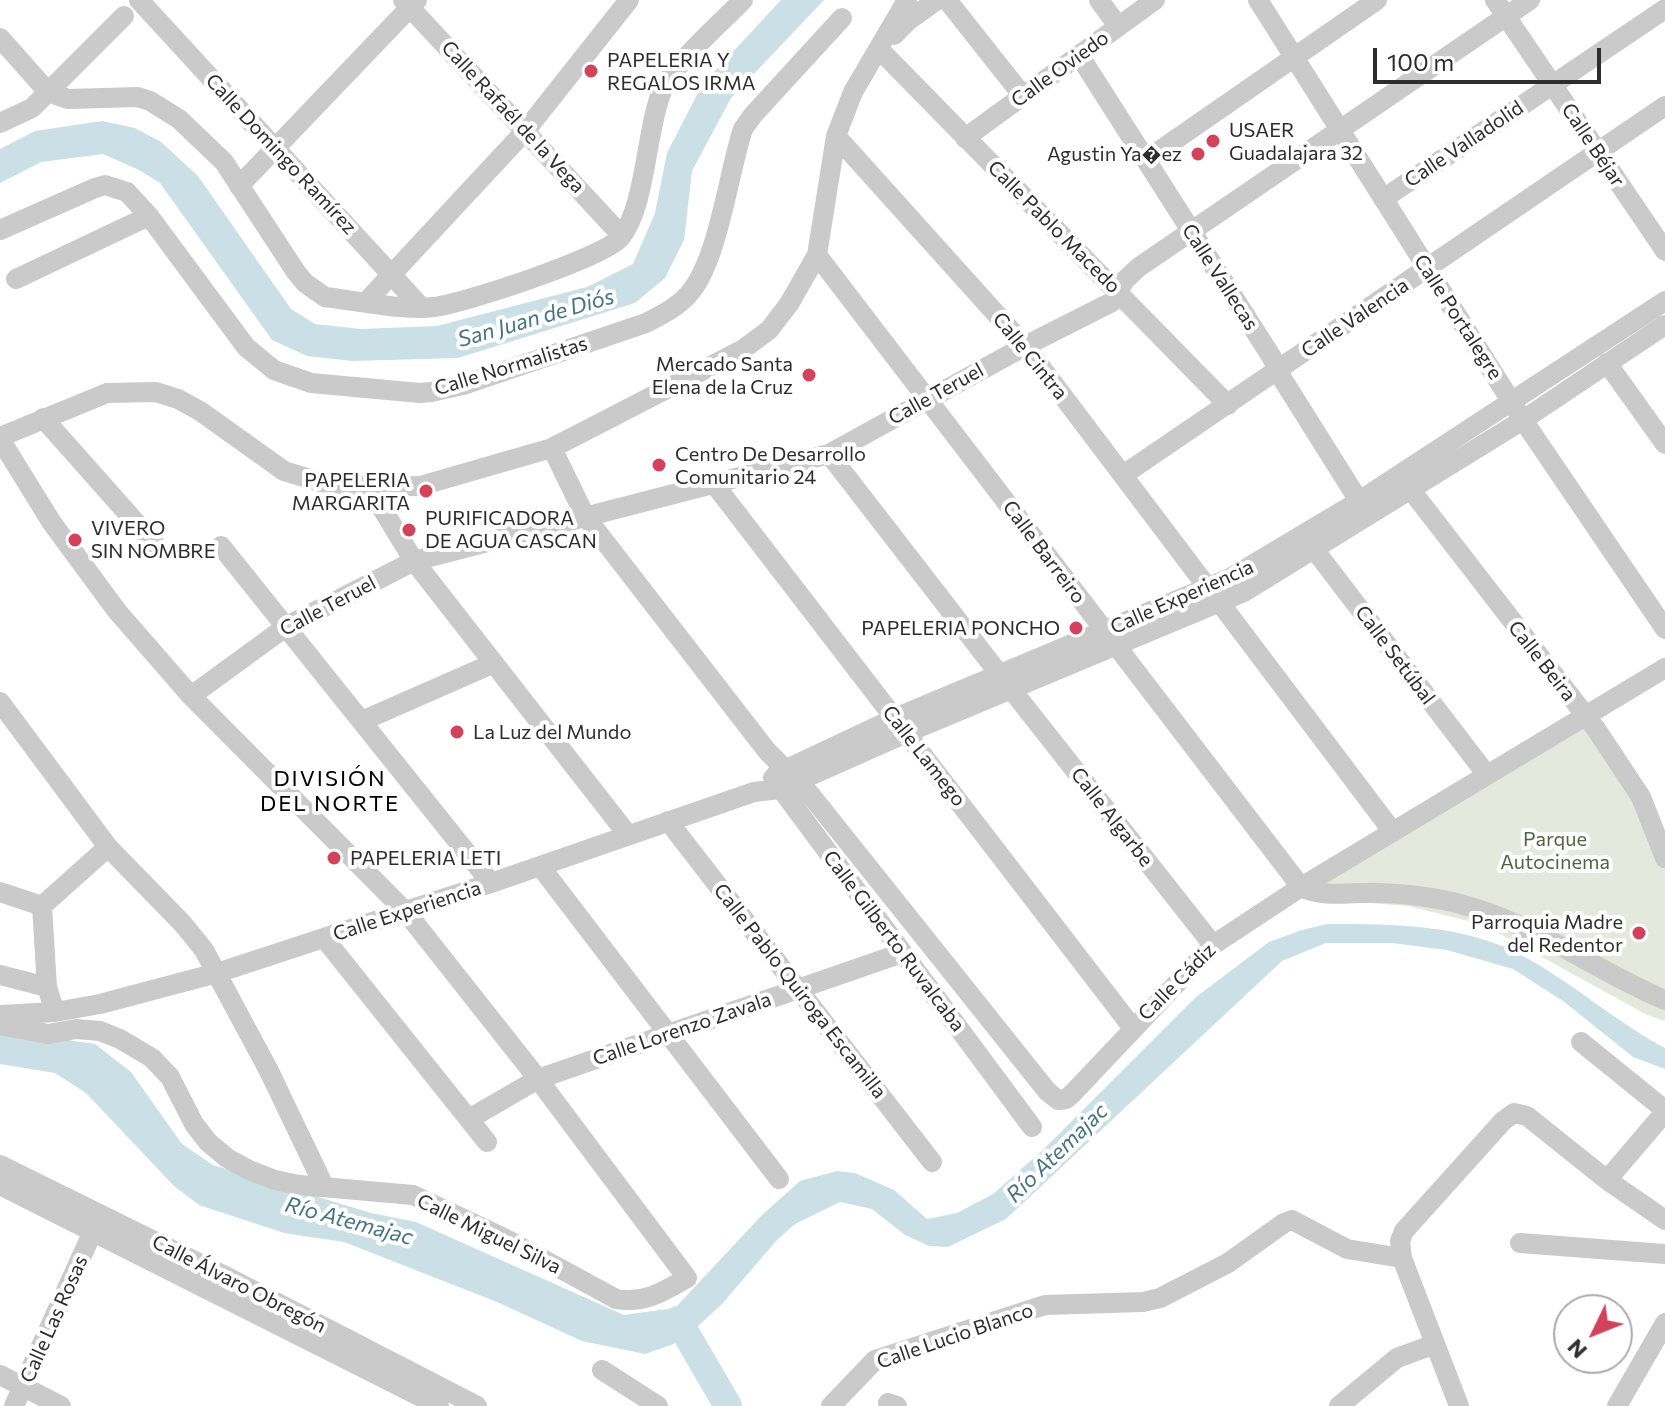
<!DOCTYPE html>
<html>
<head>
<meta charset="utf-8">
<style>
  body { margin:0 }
  #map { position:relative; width:1665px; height:1406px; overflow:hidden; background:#fff; font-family:Commissioner,sans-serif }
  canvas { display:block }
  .north { position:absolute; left:1553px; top:1294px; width:80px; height:80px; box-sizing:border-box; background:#fff; border:2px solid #ababab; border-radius:50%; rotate:227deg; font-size:22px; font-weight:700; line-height:32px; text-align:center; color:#2d2d2d }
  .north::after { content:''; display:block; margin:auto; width:28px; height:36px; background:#d2425b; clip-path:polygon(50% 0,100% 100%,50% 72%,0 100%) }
  .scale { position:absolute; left:1373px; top:48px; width:228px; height:36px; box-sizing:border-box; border:4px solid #2d2d2d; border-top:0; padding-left:10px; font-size:24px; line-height:28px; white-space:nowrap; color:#2d2d2d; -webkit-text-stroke:6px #fff; paint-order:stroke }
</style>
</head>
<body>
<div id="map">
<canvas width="1665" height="1406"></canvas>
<div class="north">N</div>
<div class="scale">100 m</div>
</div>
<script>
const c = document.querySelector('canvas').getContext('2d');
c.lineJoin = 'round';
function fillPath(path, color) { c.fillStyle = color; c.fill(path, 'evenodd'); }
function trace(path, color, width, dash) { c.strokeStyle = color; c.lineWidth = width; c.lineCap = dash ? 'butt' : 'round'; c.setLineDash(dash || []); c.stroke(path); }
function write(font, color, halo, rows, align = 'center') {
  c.font = font + ' Commissioner,sans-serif'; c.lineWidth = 8; c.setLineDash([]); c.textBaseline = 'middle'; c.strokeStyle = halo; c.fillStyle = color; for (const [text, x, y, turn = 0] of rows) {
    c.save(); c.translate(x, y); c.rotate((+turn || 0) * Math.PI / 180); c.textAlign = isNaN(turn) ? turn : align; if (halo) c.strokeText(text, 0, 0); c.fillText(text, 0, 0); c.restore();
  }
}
fillPath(new Path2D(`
  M1586,716L1665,858V1021L1647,1015L1484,925L1408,906L1328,900L1301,887Z`), '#e5e9dd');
fillPath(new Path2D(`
  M781,0H824L731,98L692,171L684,240L665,278L635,303L458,358L352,361L307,356L272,340L160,183L139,170L103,154L41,162L0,183V149L35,131L102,121L135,128L161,142L198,176L291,309L315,324L361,329L437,326L587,287L633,264L655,213L667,153L702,85Z
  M1327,924C1393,924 1466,924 1525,957C1574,984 1616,1022 1665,1048V1069L1633,1057L1563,1001L1513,969L1447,950L1392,943H1326L1282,961L1006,1219L948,1247L929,1246L905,1235L872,1209L840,1202L795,1224L776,1241L723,1303L682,1341L645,1354L582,1341L497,1302L344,1242L284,1233L199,1205L174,1186L86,1093L55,1073L0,1064V1030L95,1044L131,1072L182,1144L213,1165L371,1213L416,1222L624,1315L675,1308L761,1216L800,1181L837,1171L855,1173L894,1190L927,1219L957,1213L993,1194L1044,1149L1196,997L1269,942L1302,930Z`), '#cbdfe7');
trace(new Path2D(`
  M678,1320L728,1406`), '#cbdfe7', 28);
trace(new Path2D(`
  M139,0L422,308
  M403,0L622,236
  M947,0L1023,96
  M1099,0L1118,26
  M1258,0L1523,420L1665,629
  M1495,0L1665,251
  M894,35L909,20L937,0
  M0,38L48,92L68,99L138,97L150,101L179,119L224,162L296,272L305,283L325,297C356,301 404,311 434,307C462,304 606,257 621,237C646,206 646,129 662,91C674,63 721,23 743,0
  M879,49L1228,405
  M1079,55L1271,356L1283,380L1359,501
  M0,123L32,108L124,16
  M836,136L1025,346L1208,588
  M965,138L1155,0
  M1146,160L1377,0
  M239,186L417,0
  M1383,199L1665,9
  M0,230L95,188L105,185L127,192L149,216L246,347L274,370L311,383L420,393L431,392L463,385L646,323C661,315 676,308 688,295C718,263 728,174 743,129L753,115L842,18
  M817,255L1301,887C1325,899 1355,891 1380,893C1412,894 1447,899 1477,909C1544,930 1600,973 1665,1000
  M16,279L149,216
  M366,302L526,130L629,0
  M1607,363L1665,444
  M43,418L154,543
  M0,437L107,393L156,392L178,399L200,411L284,471L320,482L369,487L420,486L552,448L742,350L769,330L789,304L817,255L836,136L853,92L907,0
  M0,439L52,523L117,611L191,696L406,912L538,1079L687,1278C663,1292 644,1304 616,1299L504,1238L413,1195L299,1185L275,1180L249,1170L227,1158L208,1142L194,1124L170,1077L152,1058L120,1039L100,1031L76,1029L48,1034L0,1025
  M552,448L585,516L767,751L809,793L1047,1091L1058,1100L1066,1099L1072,1094L1213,945L1301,887L1665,668
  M829,454L1000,675
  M1123,475L1665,106
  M1404,481L1596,729L1641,797L1665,858
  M715,485L1132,1027
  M369,487L414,561L628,835
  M1307,540L1487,775
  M221,546L491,883
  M1220,603L1393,832
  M1011,689L1213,945
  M191,696L287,626L414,561L829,454L1025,346L1112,302L1125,280L1139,267L1530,0
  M0,702L108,847L183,924L204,950L269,1071L324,1186
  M362,721L494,663
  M776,774L895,718L1230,578L1359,501L1665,301
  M773,778L1032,1127
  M668,821L932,1162
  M540,866L779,1179
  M0,892L42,906
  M42,906L47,987L55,1012
  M42,906L108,847
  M324,938L487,1142
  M0,975L47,987
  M0,1015L55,1012L100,1004L217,973L491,883L754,792L780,789L906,733L1244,592L1523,420L1665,325
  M1581,1042L1665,1110
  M469,1119L538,1079L902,953
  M0,1165L229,1278L477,1406
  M1607,1180L1665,1112
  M0,1185L439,1406
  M1520,1243L1665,1254
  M602,1370L658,1406
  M0,1375L61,1406
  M888,1403L897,1406
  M14,1406L93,1231
  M831,1406L875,1360L1045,1305L1143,1302L1160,1298L1228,1263L1284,1223L1292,1220L1347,1249L1402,1258
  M1339,1406L1397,1358L1435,1344
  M1459,1406L1402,1258L1400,1241L1404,1231L1503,1121L1514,1113L1527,1116L1607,1180L1665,1220
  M1617,1406L1665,1323`), '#cacaca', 20);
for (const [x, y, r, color] of [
  [591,71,8,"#d2425b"],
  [1213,141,8,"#d2425b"],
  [1198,154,8,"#d2425b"],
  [809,375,8,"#d2425b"],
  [659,465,8,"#d2425b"],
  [426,491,8,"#d2425b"],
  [409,530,8,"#d2425b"],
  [75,540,8,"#d2425b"],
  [1076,628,8,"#d2425b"],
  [457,732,8,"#d2425b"],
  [334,858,8,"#d2425b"],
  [1639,933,8,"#d2425b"]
]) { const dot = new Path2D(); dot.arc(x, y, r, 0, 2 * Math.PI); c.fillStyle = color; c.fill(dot); trace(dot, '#fff', 3); }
write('20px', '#2d2d2d', '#fff', [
  ["PAPELERIA Y",607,60],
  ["REGALOS IRMA",607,83],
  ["USAER",1229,130],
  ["Guadalajara 32",1229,153],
  ["Agustin Ya�ez",1182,154,"right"],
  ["Mercado Santa",793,364,"right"],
  ["Elena de la Cruz",793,387,"right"],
  ["Centro De Desarrollo",675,454],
  ["Comunitario 24",675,477],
  ["PAPELERIA",410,480,"right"],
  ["MARGARITA",410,503,"right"],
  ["PURIFICADORA",425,518],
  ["DE AGUA CASCAN",425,541],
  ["VIVERO",91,528],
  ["SIN NOMBRE",91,551],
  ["PAPELERIA PONCHO",1060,628,"right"],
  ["La Luz del Mundo",473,732],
  ["PAPELERIA LETI",350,858],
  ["Parroquia Madre",1623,922,"right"],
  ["del Redentor",1623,945,"right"]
], 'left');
write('20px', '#2d2d2d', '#fff', [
  ["Calle Oviedo",1060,69,-36],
  ["Calle Rafaél de la Vega",513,117,47],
  ["Calle Valladolid",1464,144,-34],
  ["Calle Béjar",1593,145,56],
  ["Calle Domingo Ramírez",281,154,47],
  ["Calle Pablo Macedo",1054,227,45],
  ["Calle Vallecas",1220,277,57],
  ["Calle Portalegre",1458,317,57],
  ["Calle Valencia",1355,318,-34],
  ["Calle Cintra",1030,356,51],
  ["Calle Normalistas",511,366,-17],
  ["Calle Teruel",936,394,-29],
  ["Calle Barreiro",1044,552,53],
  ["Calle Experiencia",1182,597,-24],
  ["Calle Teruel",328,606,-28],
  ["Calle Setúbal",1395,655,53],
  ["Calle Beira",1542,661,52],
  ["Calle Lamego",924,756,52],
  ["Calle Algarbe",1112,817,52],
  ["Calle Experiencia",407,911,-18],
  ["Calle Gilberto Ruvalcaba",894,941,53],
  ["Calle Cádiz",1177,982,-45],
  ["Calle Pablo Quiroga Escamilla",800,991,52],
  ["Calle Lorenzo Zavala",682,1029,-19],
  ["Calle Miguel Silva",489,1234,26],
  ["Calle Álvaro Obregón",239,1284,27],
  ["Calle Las Rosas",54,1319,-66],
  ["Calle Lucio Blanco",955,1336,-19]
]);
write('20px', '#546440', '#fff', [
  ["Parque",1555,839],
  ["Autocinema",1555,862]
]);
write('italic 22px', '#457386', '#fff', [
  ["San Juan de Diós",536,318,-16],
  ["Río Atemajac",1057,1153,-44],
  ["Río Atemajac",349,1221,15]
]);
c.letterSpacing = '2px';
write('22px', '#000', '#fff', [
  ["DIVISIÓN",330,779],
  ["DEL NORTE",330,804]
]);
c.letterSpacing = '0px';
</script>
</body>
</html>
